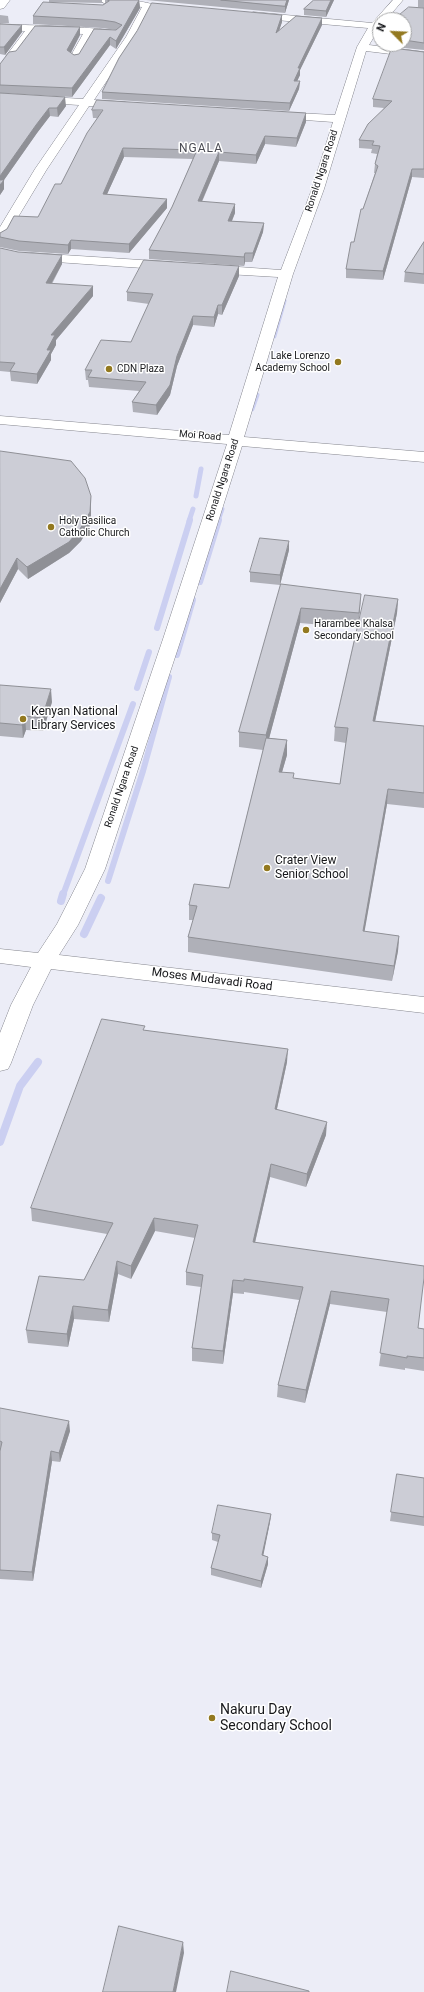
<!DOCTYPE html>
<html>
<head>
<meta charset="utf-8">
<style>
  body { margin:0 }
  #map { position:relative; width:424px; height:1992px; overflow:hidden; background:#ecedf7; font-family:Roboto,sans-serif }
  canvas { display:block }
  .north { position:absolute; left:372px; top:12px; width:40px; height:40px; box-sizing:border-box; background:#fff; border:1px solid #a2a3a4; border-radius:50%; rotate:294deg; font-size:11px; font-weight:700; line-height:16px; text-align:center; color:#17181b }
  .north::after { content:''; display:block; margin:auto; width:14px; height:18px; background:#937920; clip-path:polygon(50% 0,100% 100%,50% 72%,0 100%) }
</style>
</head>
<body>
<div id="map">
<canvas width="424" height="1992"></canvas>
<div class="north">N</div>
</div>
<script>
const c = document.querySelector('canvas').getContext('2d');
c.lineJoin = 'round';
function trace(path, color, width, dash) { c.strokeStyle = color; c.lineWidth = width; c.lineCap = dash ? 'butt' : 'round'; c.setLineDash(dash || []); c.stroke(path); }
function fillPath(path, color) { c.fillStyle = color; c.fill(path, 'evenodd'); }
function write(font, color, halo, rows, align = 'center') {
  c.font = font + ' Roboto,sans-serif'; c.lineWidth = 3; c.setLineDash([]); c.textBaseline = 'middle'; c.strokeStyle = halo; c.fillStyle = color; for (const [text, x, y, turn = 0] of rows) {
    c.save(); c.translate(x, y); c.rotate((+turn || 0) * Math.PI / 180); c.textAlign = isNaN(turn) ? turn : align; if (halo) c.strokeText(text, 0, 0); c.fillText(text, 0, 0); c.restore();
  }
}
trace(new Path2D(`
  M274,336L284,301
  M252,409L257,395
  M196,496L201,469
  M189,521L193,509
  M218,521L222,509`), '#cbcff1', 5);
trace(new Path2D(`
  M200,582L219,520
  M157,628L190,520
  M177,655L193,600
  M137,688L149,652
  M108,881L143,771L169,677
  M63,895L133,704`), '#cbcff1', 6);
trace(new Path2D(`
  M61,901L63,894
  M84,934L101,898
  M0,1142L20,1086L38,1062`), '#cbcff1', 8);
const minor = new Path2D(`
  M0,0H10L4,8L0,9Z
  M99,0C110,0 146,0 153,5L136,37L94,100L125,102L131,105L125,108L89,106L47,169L6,237L0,241V227L35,169L79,105L0,100V94L83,99L126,37L142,7L104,3Z
  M393,0H403L386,20H380V27L369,45L424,52V58L366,51L324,189L293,274L244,437L424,452V462L242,446L181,639L105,869L78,925L59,955L424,997V1013L51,969L33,1005L11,1063L8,1069L0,1071V1033L11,1005L31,967L0,963V949L38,953L57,924L85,869L163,639L227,444L0,424V416L229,435L278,277L210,273L203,269L210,265L281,270L312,189L333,122L277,118L271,115L277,112L335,115L357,47L368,28L253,18L248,15L253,12L372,23Z
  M0,24C16,25 116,27 121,33L116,36L93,35L78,61L74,62L69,59L83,34L35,32L15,58L11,59L6,56L25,31L0,30Z
  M32,253L172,262L179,266L172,270L27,260L26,257L27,254Z`);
trace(minor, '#85868e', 1);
fillPath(minor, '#fff');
fillPath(new Path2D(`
  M49,0H102V3L49,2Z
  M105,0H139L140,8L116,49L110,45L72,97L0,93V64L80,35L71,53L74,55L79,54L116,30L102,28L33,24V16L103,5L105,3Z
  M146,0H289L285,13Z
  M314,0H334L326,17L304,15V9Z
  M418,0H424V8L418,7Z
  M424,8V50L395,47V44H404V20H397V17Z
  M0,15L8,16L9,23H0Z
  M282,15V22L279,30L322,25L300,70V75L297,81H300L299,89L289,111L102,99V92Z
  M0,24L22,32L5,55L0,54Z
  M424,52V178L412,177L383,280L346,278V269L363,209L375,173H374L375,164L377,154L371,153L372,149L359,148V140L384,108L373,107V99Z
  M0,93L66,106L58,117L50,116L37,133L4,180V189L0,195Z
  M92,110L306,122L296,147L265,144L256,164L219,161L202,202L235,213L232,221L264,223L263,232L252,262H245L244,266L149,259V250L172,207L193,159L124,157L107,194L167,208L129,253L71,249L68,254L19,251L0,247V233L38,217L61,184L97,118H93Z
  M424,242V284L404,282L405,272Z
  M0,248L62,264L52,284L93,296L56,340V345L51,354V360L37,384L11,381L10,372L0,371Z
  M239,276L222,315L218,314L214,327L193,325L177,366L170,395L157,415L133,412L132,402L139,391L89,387L88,380H86L85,370L131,342L149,304L127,301V292Z
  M0,451L91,508V524L81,541L69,553L28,579L18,569L0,603Z
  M289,550L280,585L250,582V572Z
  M281,584L360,609L358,624L398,599L397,613L375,722L424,726V808L387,804L364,932L399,936L398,951L392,981L188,952V937L193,920H189V905L229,888L263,750L239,747V732ZM300,623L357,628L335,727L334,741L346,743L340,784L294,779L282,772L287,755V740L269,738Z
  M0,685L52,702L43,731L26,730L23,738L0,736Z
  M145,1030L287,1062L277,1109L326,1135L306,1187L270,1177L255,1243L424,1266L418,1328L424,1329V1371L405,1368V1370L379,1366L387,1312L330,1304L305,1403L277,1397L278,1385L299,1300L244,1292V1294L233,1293L223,1364L192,1361V1348L201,1287L186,1285V1272L195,1238L155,1231L131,1279L118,1274L109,1322L74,1319L68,1347L28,1343L26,1330L84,1280L107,1234L32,1221L31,1208Z
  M0,1408L70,1431L60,1462L52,1461L33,1581L0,1579Z
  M397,1474L424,1478V1526L390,1521Z
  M271,1514L270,1522L263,1555L268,1557V1564L261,1588L211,1575V1568L218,1542L212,1540V1533Z`), '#afb0b8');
fillPath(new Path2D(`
  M139,0L140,8L116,49V41Z
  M287,0H289L285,13V6Z
  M331,0H334L326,17V11Z
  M282,15V22L276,40V33Z
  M322,18V25L300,70V75L294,88V81L298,68Z
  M22,25V32L5,55L4,47Z
  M80,27V35L68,58L67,50Z
  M110,37V45L72,97V88Z
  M300,81L299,89L289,111L290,103Z
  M65,97L66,106L58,117L57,108Z
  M49,108L50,116L37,133L4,180V189L0,195V176L36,125Z
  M306,113V122L296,147L297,138Z
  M265,136V144L256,164V155Z
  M123,148L124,157L103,203V194Z
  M219,152V161L198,210V201Z
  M412,169V177L383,280V271Z
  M167,199V208L129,253V244Z
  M235,204V213L228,230V221Z
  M264,223L263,232L252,262L253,253Z
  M71,240V249L68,254V245Z
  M245,253V262L244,266V257Z
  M62,255V264L46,293V283Z
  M239,266V276L222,315V305Z
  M93,286V296L56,340V345L51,354V360L37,384V374L47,350L51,335Z
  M218,305V314L214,327V317Z
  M193,316V325L177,366L170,395L157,415L156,405L177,356Z
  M91,496V524L81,541L69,553L28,579L27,567Z
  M289,541V550L280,585V575Z
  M17,558L18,569L0,603V589Z
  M361,594L360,609L358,628L359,613Z
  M398,599L397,613L372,736L373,721Z
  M301,608L300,623L266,750V735Z
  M51,689L52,702L43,731L42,718Z
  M25,716L26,730L23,738L22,725Z
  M287,740V755L278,786L279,772Z
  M388,789L387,804L362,946L363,931Z
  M399,936L398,951L392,981L394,966Z
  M288,1049L287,1062L274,1122L275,1109Z
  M327,1122L326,1135L306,1187L307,1174Z
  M271,1164L270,1177L252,1255L253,1242Z
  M154,1218L155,1231L131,1279V1266Z
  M117,1261L118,1274L109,1322L108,1310Z
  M233,1280V1293L223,1364V1351Z
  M331,1291L330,1304L305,1403L306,1390Z
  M73,1306L74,1319L68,1347L67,1334Z
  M69,1421L70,1431L60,1462L59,1453Z
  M51,1451L52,1461L33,1581L32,1572Z
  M271,1514L270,1522L262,1562V1555Z
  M268,1557V1564L261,1588V1581Z
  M183,1942L184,1953L176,1992H173Z`), '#8f9096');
const building = new Path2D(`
  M108,0H139L116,41L110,37L72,88L0,85V64L9,52L16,51L35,26L80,27L67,50L74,55L79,54L94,29L116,30L122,25L115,22L102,20L33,16L43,2L103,5L109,1Z
  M221,0H287L285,6Z
  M314,0H331L326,11L304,9Z
  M152,3L282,15L276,33L296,16L322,18L298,68H300L294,81H300L290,103L102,92L119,58L137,31Z
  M409,7L424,8V43L404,40V29L409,23H404V20H401L403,18L397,17Z
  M0,24L22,25L4,47H0Z
  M392,48L424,52V169H412L383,271L346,269L351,242H354L361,209H363L378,166L375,164L380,146L372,145L374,141L359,140L368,124L392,101L373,99Z
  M0,93L65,97L57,108H49L36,125L0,176Z
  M97,100L306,113L297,138L265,136L256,155L219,152L198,201L235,204L228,221L264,223L253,253H245L244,257L149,250L172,207L197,150L123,148L103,194L167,199L129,244L71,240L68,245L19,241L0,237V233L7,229L14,216L38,217L55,184H61L87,133L103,110H92Z
  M0,180H4L0,185Z
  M424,242V274L405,272Z
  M0,248L18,252L62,255L46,283L93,286L51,335H55L47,350H51L37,374L10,371L15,363L0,362Z
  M144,260L239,266L222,305H218L214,317L193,316L177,356L170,385L156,405L132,402L146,382L88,377L92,370H85L101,340L131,342L153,294L127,292Z
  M0,451L71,461L85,478L91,496L90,512L80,529L69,542L27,567L17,558L0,589Z
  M260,538L289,541L280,575L250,572Z
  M281,584L361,594L359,613L301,608L266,735L239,732Z
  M365,595L398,599L373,721L424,726V793L388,789L363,931L399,936L394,966L188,937L197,906L189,905L194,884L229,888L266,738L287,740L279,772L294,773L293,778L340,784L348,728L335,727Z
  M0,685L51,689L42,718L25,716L22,725L0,723Z
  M102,1019L145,1026L143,1030L288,1049L275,1109L327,1122L307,1174L271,1164L253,1242L424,1266V1278L418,1328L424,1329V1358L407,1356V1358L380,1353L389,1299L331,1291L306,1390L278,1385L303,1287L244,1279V1281L233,1280L223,1351L192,1348L203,1275L186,1272L198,1225L154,1218L131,1266L117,1261L108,1310L73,1306L67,1334L26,1330L39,1276L84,1280L113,1223L31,1208Z
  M0,1408L69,1421L59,1453L51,1451L32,1572L0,1570V1451L2,1442L0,1441Z
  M397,1474L424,1478V1517L391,1512Z
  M218,1505L271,1514L262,1555L268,1557L261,1581L211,1568L220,1535L212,1533Z
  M119,1926L183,1942L173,1992H103Z
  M231,1971L309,1991V1992H227Z`);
fillPath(building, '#cccdd6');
trace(building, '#8f9096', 1);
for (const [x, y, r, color] of [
  [338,362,4,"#937920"],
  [109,369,4,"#937920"],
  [51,527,4,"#937920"],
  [306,630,4,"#937920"],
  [23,719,4,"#937920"],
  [267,868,4,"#937920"],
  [212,1718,4,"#937920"]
]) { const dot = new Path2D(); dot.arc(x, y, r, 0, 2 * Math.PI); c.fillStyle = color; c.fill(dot); trace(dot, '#fff', 1.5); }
write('10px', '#17181b', '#fff', [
  ["Ronald Ngara Road",322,171,-72],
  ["Moi Road",200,436,5],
  ["Ronald Ngara Road",223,480,-72],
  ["Ronald Ngara Road",122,787,-71]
]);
write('10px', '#17181b', '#fff', [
  ["Lake Lorenzo",330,356,"right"],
  ["Academy School",330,368,"right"],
  ["CDN Plaza",117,369],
  ["Holy Basilica",59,521],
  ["Catholic Church",59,533],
  ["Harambee Khalsa",314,624],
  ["Secondary School",314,636]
], 'left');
c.letterSpacing = '1px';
write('12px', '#4a4b53', '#fff', [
  ["NGALA",201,149]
]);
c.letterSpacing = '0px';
write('12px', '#17181b', '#fff', [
  ["Kenyan National",31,712],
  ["Library Services",31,726],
  ["Crater View",275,861],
  ["Senior School",275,875]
], 'left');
write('12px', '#17181b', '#fff', [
  ["Moses Mudavadi Road",212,980,7]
]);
write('14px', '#17181b', '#fff', [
  ["Nakuru Day",220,1710],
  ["Secondary School",220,1726]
], 'left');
</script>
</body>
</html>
